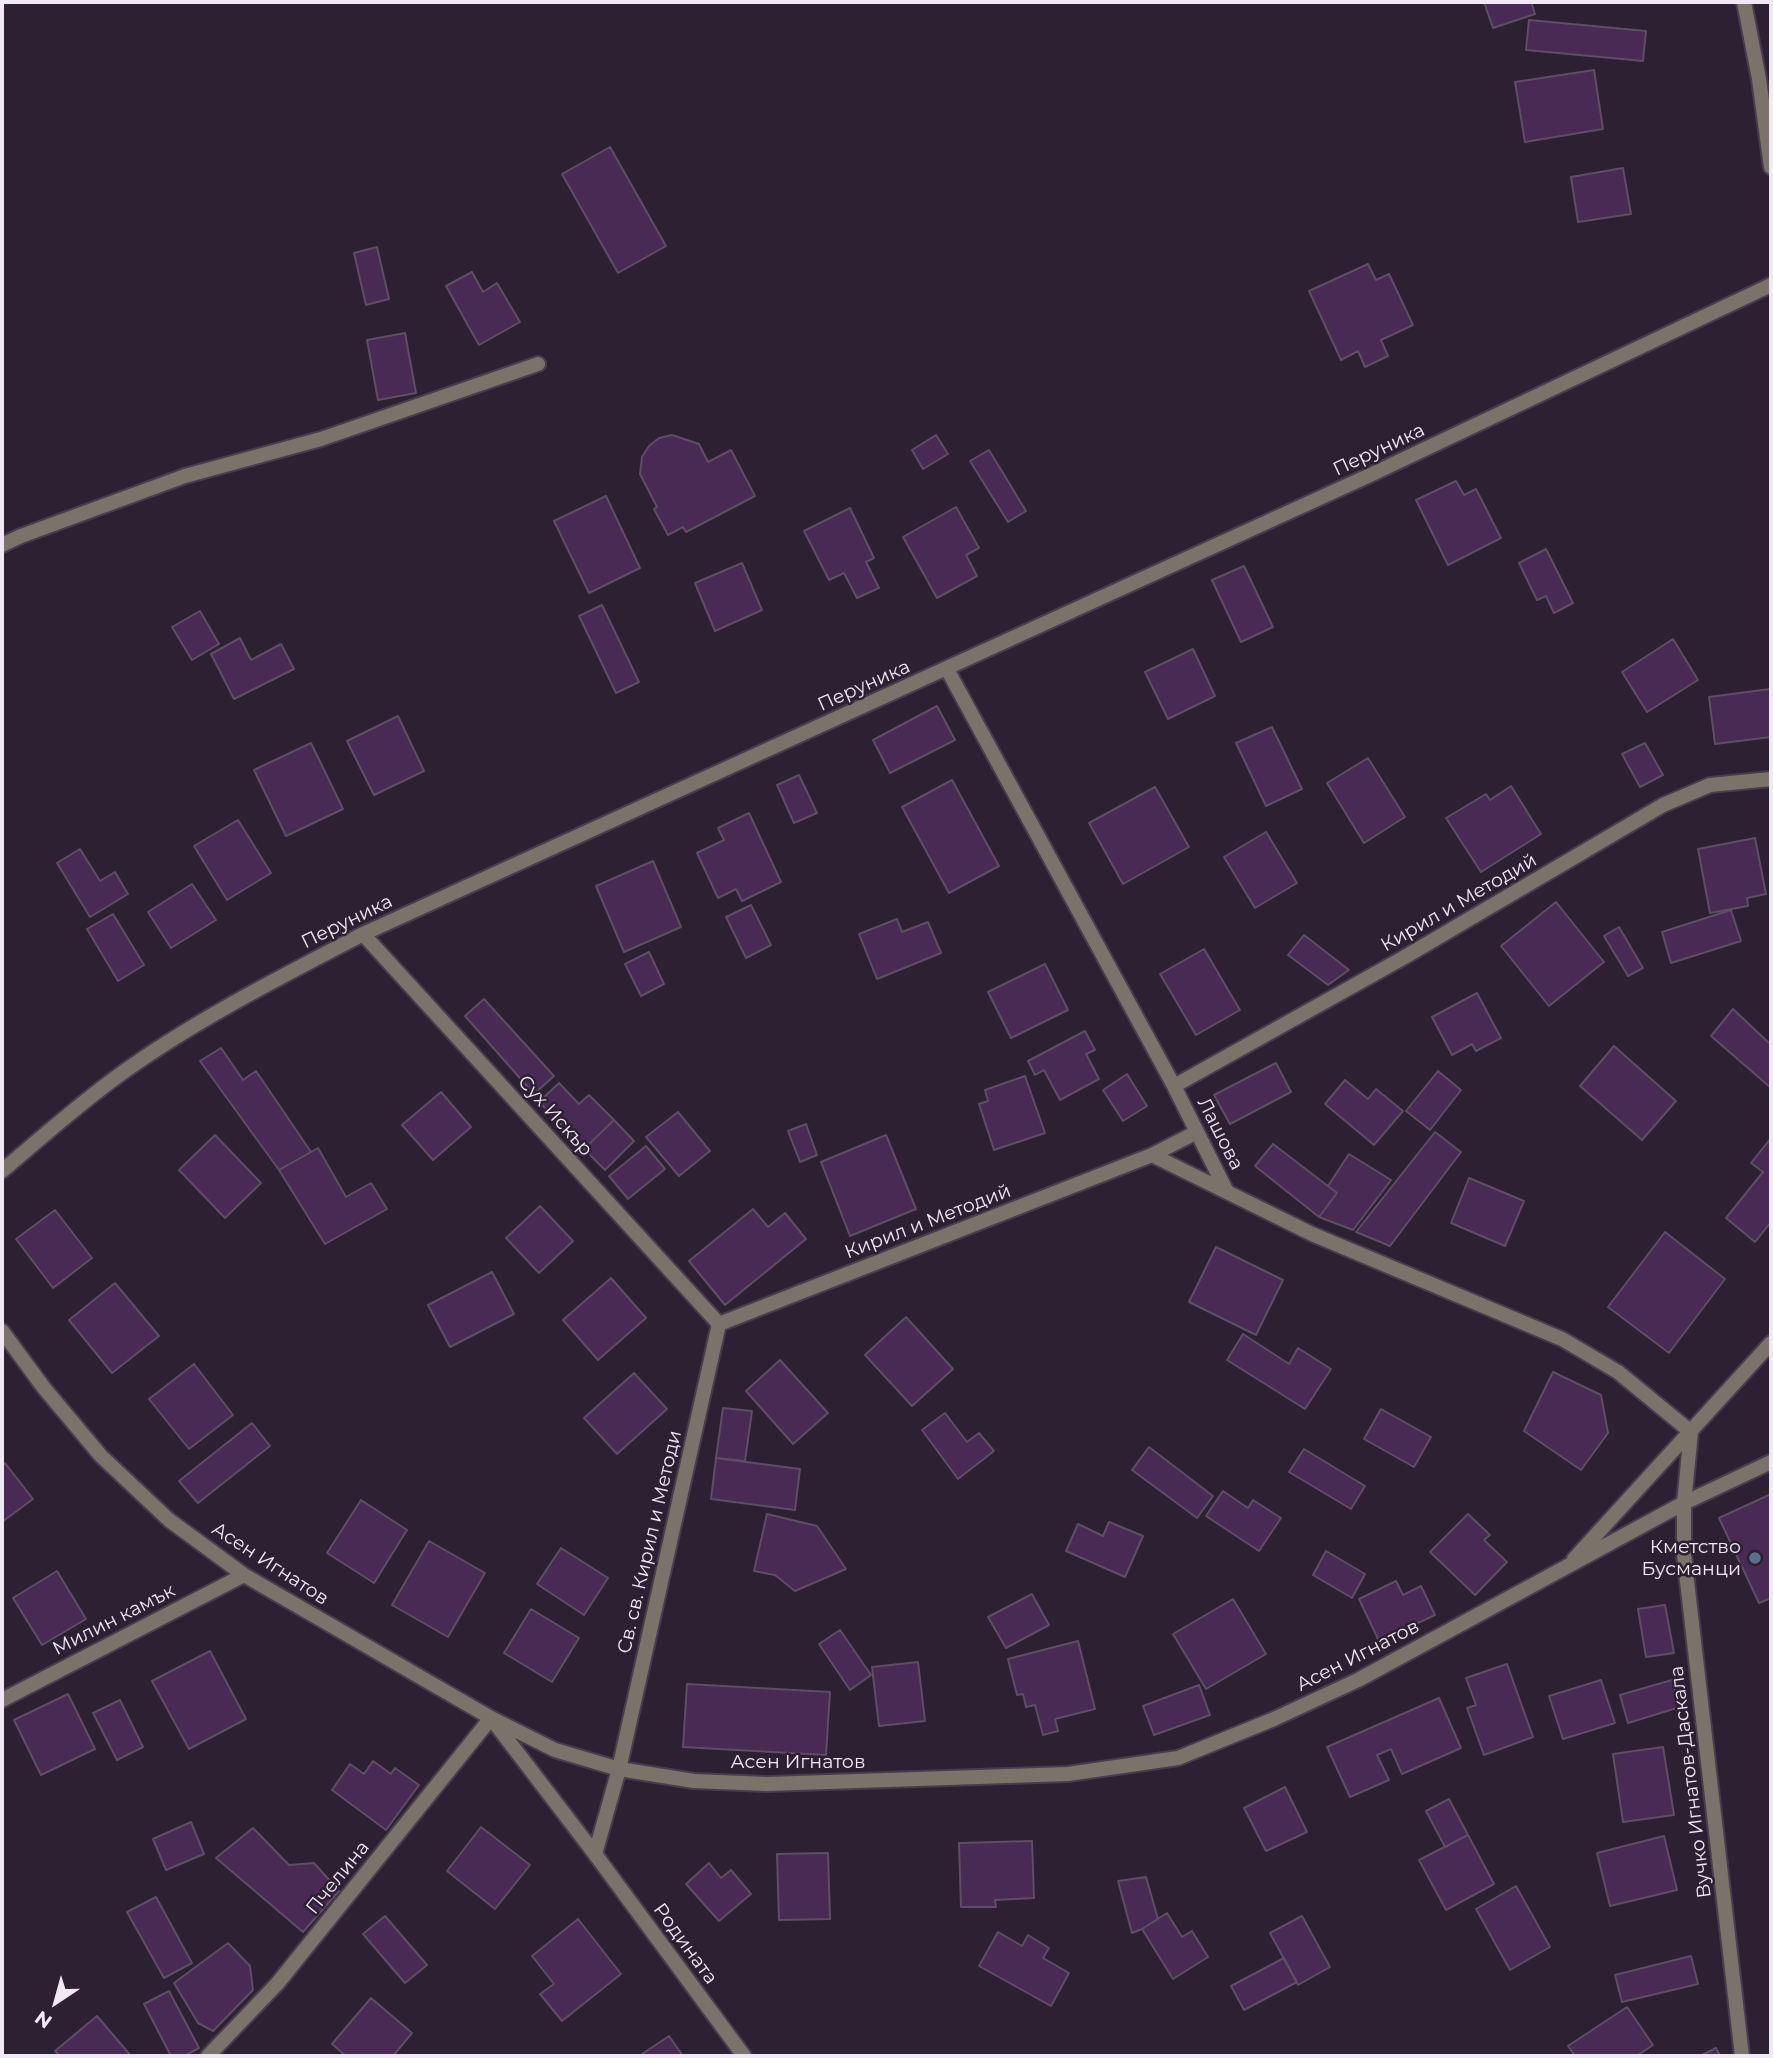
<!DOCTYPE html>
<html>
<head>
<meta charset="utf-8">
<style>
  body { margin:0 }
  #map { position:relative; width:1773px; height:2058px; overflow:hidden; background:#2d2033; font-family:Montserrat,sans-serif }
  canvas { display:block }
  .frame { position:absolute; inset:0; border:4px solid #f0e8f4; pointer-events:none }
  .north { position:absolute; left:21px; top:1967px; width:70px; height:70px; -webkit-text-stroke:5px #2d2033; paint-order:stroke; rotate:216deg; font-size:19px; font-weight:700; line-height:28px; text-align:center; color:#f0e8f4 }
  .north::after { content:''; display:block; margin:auto; width:24px; height:32px; background:#f0e8f4; clip-path:polygon(50% 0,100% 100%,50% 72%,0 100%) }
</style>
</head>
<body>
<div id="map">
<canvas width="1773" height="2058"></canvas>
<div class="frame"></div>
<div class="north">N</div>
</div>
<script>
const c = document.querySelector('canvas').getContext('2d');
c.lineJoin = 'round';
function fillPath(path, color) { c.fillStyle = color; c.fill(path, 'evenodd'); }
function trace(path, color, width, dash) { c.strokeStyle = color; c.lineWidth = width; c.lineCap = dash ? 'butt' : 'round'; c.setLineDash(dash || []); c.stroke(path); }
function write(font, color, halo, rows, align = 'center') {
  c.font = font + ' Montserrat,sans-serif'; c.lineWidth = 5; c.setLineDash([]); c.textBaseline = 'middle'; c.strokeStyle = halo; c.fillStyle = color; for (const [text, x, y, turn = 0] of rows) {
    c.save(); c.translate(x, y); c.rotate((+turn || 0) * Math.PI / 180); c.textAlign = isNaN(turn) ? turn : align; if (halo) c.strokeText(text, 0, 0); c.fillText(text, 0, 0); c.restore();
  }
}
const building = new Path2D(`
  M1484,2H1531L1535,14L1493,28Z
  M1529,20L1646,31L1643,61L1526,50Z
  M1594,70L1603,129L1525,142L1515,82Z
  M610,147L666,246L618,273L562,174Z
  M1623,168L1631,214L1578,222L1571,177Z
  M377,247L389,299L366,305L354,253Z
  M1368,264L1376,280L1389,274L1413,325L1381,340L1388,356L1365,367L1358,351L1341,360L1309,291Z
  M472,272L483,292L497,283L520,322L479,345L446,286Z
  M405,333L416,393L378,400L367,340Z
  M672,435L699,444L708,462L731,450L755,496L686,532L683,527L668,535L654,509L657,507L640,474L642,457L649,446L659,438Z
  M936,435L948,454L923,469L912,450Z
  M989,450L1026,511L1008,522L970,461Z
  M1456,481L1464,495L1476,489L1501,538L1448,565L1416,500Z
  M606,496L640,568L589,593L554,521Z
  M956,507L979,548L966,555L977,576L937,598L903,537Z
  M850,508L874,558L866,562L879,588L857,598L844,573L829,580L804,531Z
  M1546,549L1573,603L1554,613L1546,596L1537,600L1519,563Z
  M742,563L762,610L715,631L695,583Z
  M1244,566L1273,627L1241,642L1212,580Z
  M602,605L639,682L616,693L579,616Z
  M200,611L219,644L192,660L172,627Z
  M240,638L251,660L281,644L294,669L234,699L211,654Z
  M1673,639L1698,680L1647,712L1622,672Z
  M1193,649L1215,696L1168,719L1145,672Z
  M1770,689L1771,737L1715,744L1709,697Z
  M937,706L955,740L890,773L873,740Z
  M398,716L424,771L374,795L347,741Z
  M1272,727L1302,789L1266,806L1236,743Z
  M311,743L343,809L286,836L254,770Z
  M1645,743L1663,775L1640,787L1622,754Z
  M1368,758L1405,817L1364,843L1327,783Z
  M799,775L817,813L794,823L777,785Z
  M952,780L999,866L949,893L902,807Z
  M1511,786L1541,834L1481,872L1446,818L1486,794L1490,800Z
  M1155,787L1189,847L1123,884L1089,823Z
  M749,813L781,882L742,901L736,889L718,898L697,853L724,840L718,828Z
  M238,820L271,873L227,900L194,846Z
  M1266,832L1297,883L1255,908L1224,857Z
  M1755,838L1766,894L1747,898L1748,906L1710,913L1698,849Z
  M80,849L100,881L115,872L128,894L90,917L57,863Z
  M653,861L681,927L624,952L596,886Z
  M192,884L216,920L171,948L148,912Z
  M1556,902L1604,962L1549,1006L1501,946Z
  M751,905L771,945L746,958L726,917Z
  M1731,910L1741,941L1671,963L1662,932Z
  M113,914L144,965L118,981L87,929Z
  M897,919L902,932L928,922L941,953L877,979L859,934Z
  M1619,927L1643,968L1628,976L1604,936Z
  M1304,935L1349,970L1328,985L1288,955Z
  M1204,949L1240,1010L1196,1035L1160,974Z
  M649,952L664,984L641,996L625,964Z
  M1045,964L1068,1010L1011,1038L988,992Z
  M1477,993L1501,1038L1476,1051L1472,1044L1452,1055L1432,1017Z
  M484,999L554,1076L534,1094L465,1016Z
  M1733,1009L1771,1045V1088L1711,1036Z
  M1085,1031L1095,1050L1086,1054L1099,1079L1060,1100L1044,1070L1035,1075L1028,1061Z
  M1614,1046L1676,1101L1642,1140L1580,1086Z
  M221,1048L243,1080L256,1071L311,1152L279,1170L200,1061Z
  M1276,1063L1291,1092L1230,1124L1214,1095Z
  M1438,1071L1461,1090L1430,1130L1406,1111Z
  M1127,1074L1147,1106L1123,1121L1103,1090Z
  M1025,1076L1045,1133L994,1150L979,1104L988,1101L985,1090Z
  M1345,1080L1368,1099L1376,1089L1403,1111L1374,1145L1325,1104Z
  M559,1083L579,1104L589,1095L614,1120L584,1149L539,1102Z
  M441,1092L471,1127L433,1160L402,1125Z
  M678,1112L710,1151L679,1176L646,1137Z
  M614,1120L634,1141L605,1170L584,1149Z
  M806,1124L817,1155L800,1162L788,1131Z
  M1435,1132L1461,1152L1390,1246L1356,1232Z
  M215,1135L261,1183L225,1218L179,1170Z
  M886,1135L916,1209L850,1236L821,1162Z
  M1771,1138V1222L1755,1242L1726,1218L1763,1172L1751,1163Z
  M1273,1144L1337,1193L1319,1217L1255,1166Z
  M646,1146L665,1169L628,1199L609,1176Z
  M318,1148L346,1197L371,1183L387,1209L325,1244L279,1170Z
  M1349,1154L1391,1180L1353,1230L1319,1217L1337,1193L1328,1186Z
  M1469,1178L1524,1201L1505,1246L1451,1223Z
  M540,1206L573,1241L539,1273L506,1238Z
  M753,1209L768,1227L785,1213L806,1239L725,1305L689,1261Z
  M55,1210L92,1258L53,1288L16,1239Z
  M1665,1232L1725,1279L1669,1353L1608,1307Z
  M1216,1247L1283,1280L1256,1335L1189,1302Z
  M492,1272L514,1314L450,1347L428,1305Z
  M611,1278L646,1318L598,1360L563,1320Z
  M115,1283L159,1336L112,1373L69,1320Z
  M906,1317L953,1369L912,1406L865,1355Z
  M1243,1334L1289,1364L1298,1348L1331,1369L1305,1409L1227,1360Z
  M780,1360L828,1413L793,1444L746,1391Z
  M194,1364L233,1415L189,1449L149,1399Z
  M1553,1372L1601,1395L1608,1433L1581,1470L1524,1431Z
  M634,1373L667,1409L617,1454L584,1418Z
  M723,1408L752,1411L745,1461L716,1458Z
  M1381,1409L1431,1437L1414,1467L1364,1439Z
  M945,1413L967,1442L979,1433L994,1451L958,1479L922,1430Z
  M252,1423L270,1446L198,1503L179,1481Z
  M1149,1447L1213,1496L1197,1518L1132,1470Z
  M1304,1449L1365,1486L1351,1509L1289,1472Z
  M716,1458L800,1469L795,1510L711,1499Z
  M5,1463L33,1499L2,1522V1466Z
  M1223,1491L1248,1508L1253,1500L1281,1518L1259,1551L1206,1516Z
  M1771,1494V1598L1759,1603L1719,1518Z
  M361,1500L407,1530L374,1583L327,1553Z
  M767,1514L817,1526L846,1569L795,1591L775,1575L754,1571Z
  M1468,1514L1490,1535L1484,1540L1507,1562L1475,1595L1430,1552Z
  M1109,1522L1143,1536L1125,1577L1066,1551L1078,1524L1103,1536Z
  M429,1541L485,1573L448,1637L392,1605Z
  M561,1548L608,1578L584,1615L537,1584Z
  M1326,1551L1365,1574L1352,1598L1313,1575Z
  M57,1571L86,1619L42,1645L13,1598Z
  M1396,1581L1403,1595L1421,1586L1435,1615L1379,1641L1359,1599Z
  M1032,1594L1049,1625L1006,1648L988,1617Z
  M1233,1599L1266,1654L1206,1689L1173,1634Z
  M1665,1605L1674,1653L1646,1657L1638,1609Z
  M531,1609L579,1638L552,1682L504,1653Z
  M840,1630L871,1675L850,1690L819,1644Z
  M1078,1641L1095,1709L1055,1719L1058,1731L1043,1735L1035,1705L1026,1707L1023,1694L1017,1695L1008,1659Z
  M210,1651L246,1719L189,1749L152,1681Z
  M918,1662L925,1721L879,1726L872,1667Z
  M1507,1664L1533,1737L1484,1755L1467,1708L1476,1705L1466,1678Z
  M1601,1680L1615,1723L1563,1739L1549,1696Z
  M1672,1680L1680,1707L1628,1723L1620,1695Z
  M687,1684L830,1692L826,1755L683,1747Z
  M1199,1685L1210,1715L1154,1735L1143,1706Z
  M68,1694L95,1749L41,1775L14,1720Z
  M1439,1698L1461,1748L1402,1774L1391,1749L1377,1755L1389,1780L1350,1797L1327,1747Z
  M120,1700L143,1747L117,1760L93,1713Z
  M1663,1747L1674,1815L1623,1822L1613,1754Z
  M373,1761L391,1774L395,1768L419,1785L386,1830L332,1790L350,1764L364,1774Z
  M1285,1787L1307,1832L1266,1851L1244,1808Z
  M1449,1799L1468,1835L1445,1847L1426,1811Z
  M191,1822L204,1854L166,1870L153,1839Z
  M481,1827L530,1865L495,1909L447,1871Z
  M253,1828L289,1865L314,1863L339,1891L303,1932L216,1858Z
  M1468,1835L1494,1884L1446,1910L1419,1860Z
  M1664,1836L1677,1890L1610,1906L1597,1853Z
  M1032,1841L1034,1898L995,1900L996,1907H961L959,1843Z
  M828,1853L830,1919L779,1920L777,1854Z
  M709,1863L721,1878L731,1870L751,1894L719,1921L686,1884Z
  M1146,1877L1158,1919L1142,1929L1132,1933L1118,1881Z
  M1516,1886L1550,1947L1510,1970L1476,1909Z
  M156,1897L192,1963L164,1978L127,1912Z
  M1167,1913L1182,1937L1192,1931L1208,1957L1173,1979L1142,1929Z
  M385,1916L427,1965L405,1983L363,1934Z
  M1302,1916L1330,1967L1298,1985L1270,1933Z
  M578,1919L621,1974L562,2021L540,1994L554,1984L532,1956Z
  M998,1932L1022,1946L1028,1935L1049,1948L1043,1958L1069,1973L1051,2006L979,1966Z
  M228,1943L250,1966L253,1990L213,2031L198,2023L174,1983Z
  M1691,1956L1698,1984L1622,2002L1615,1975Z
  M1284,1958L1297,1982L1244,2010L1231,1986Z
  M169,1991L199,2048L184,2056H171L144,2004Z
  M371,1998L412,2033L393,2056H346L332,2044Z
  M1627,2007L1653,2045L1638,2055L1639,2056H1575L1568,2046Z
  M97,2016L131,2056H60L55,2051Z
  M669,2036L683,2056H639Z
  M1716,2048L1720,2056H1700Z`);
fillPath(building, '#482a54');
trace(building, '#5d4e63', 2);
const service = new Path2D(`
  M2,545L21,536L185,476L321,439L538,364`);
const minor = new Path2D(`
  M1744,2L1759,79L1771,167
  M947,669L1174,1086L1227,1192L1312,1234L1562,1339L1618,1372L1691,1432
  M363,934L719,1324
  M1174,1086L1403,958L1663,805L1710,785L1771,779
  M1152,1155L1197,1132
  M2,1171C41,1138 80,1103 122,1073C197,1019 281,977 363,934L1368,476L1771,285
  M719,1324L1152,1155L1227,1192
  M2,1331L44,1388L101,1456L169,1520L244,1575L491,1718L555,1750L619,1769L694,1781L767,1784L1068,1774L1178,1758L1274,1719L1358,1680L1684,1503L1771,1462
  M1691,1432L1684,1503V1555L1742,2056
  M1574,1559L1771,1343
  M2,1700L244,1575
  M595,1854L619,1769L719,1324
  M208,2056L277,1984L491,1718L595,1854L744,2056`);
trace(service, '#483c4e', 18);
trace(minor, '#483c4e', 18);
trace(service, '#7a7369', 14);
trace(minor, '#7a7369', 14);
for (const [x, y, r, color] of [
  [1755,1558,7,"#5c6f8a"]
]) { const dot = new Path2D(); dot.arc(x, y, r, 0, 2 * Math.PI); c.fillStyle = color; c.fill(dot); trace(dot, '#2d2033', 2.5); }
write('19px', '#f0e8f4', '#2d2033', [
  ["Перуника",1379,450,-25],
  ["Перуника",864,686,-24],
  ["Кирил и Методий",1459,903,-30],
  ["Перуника",347,922,-26],
  ["Сух Искър",555,1116,48],
  ["Лашова",1220,1134,63],
  ["Кирил и Методий",928,1222,-21],
  ["Св. св. Кирил и Методи",650,1542,-77],
  ["Асен Игнатов",270,1564,33],
  ["Милин камък",114,1620,-27],
  ["Асен Игнатов",1358,1656,-27],
  ["Асен Игнатов",798,1762],
  ["Вучко Игнатов-Даскала",1691,1782,-97],
  ["Пчелина",338,1878,-51],
  ["Родината",685,1944,54]
]);
write('19px', '#f0e8f4', '#2d2033', [
  ["Кметство",1741,1547],
  ["Бусманци",1741,1569]
], 'right');
</script>
</body>
</html>
